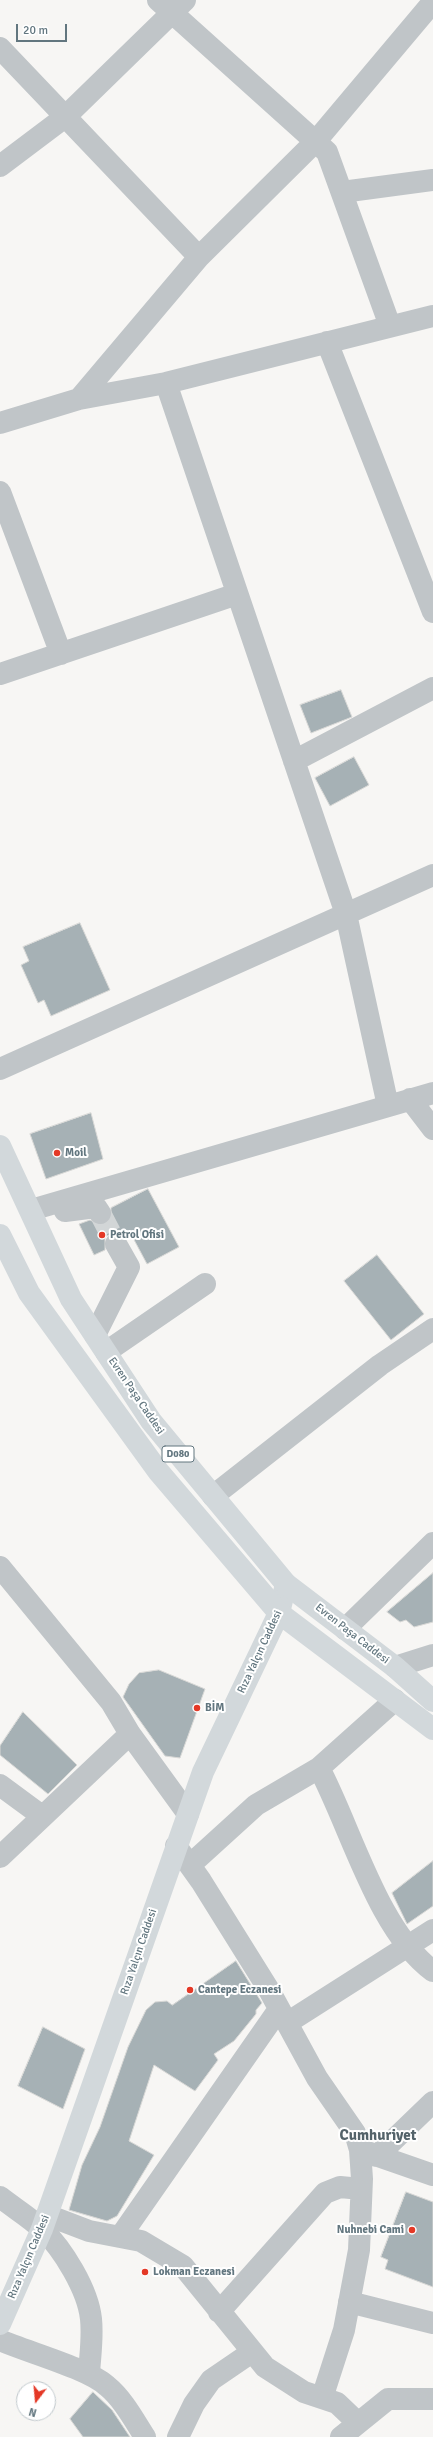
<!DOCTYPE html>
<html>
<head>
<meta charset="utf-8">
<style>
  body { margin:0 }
  #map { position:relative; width:433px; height:2437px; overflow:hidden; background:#f7f6f4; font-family:Signika,sans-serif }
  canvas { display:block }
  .north { position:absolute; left:16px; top:2381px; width:40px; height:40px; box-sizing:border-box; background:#fff; border:1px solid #c0c8cc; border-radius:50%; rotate:196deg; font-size:11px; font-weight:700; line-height:16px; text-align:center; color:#62767f }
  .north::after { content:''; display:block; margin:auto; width:14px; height:18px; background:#e43826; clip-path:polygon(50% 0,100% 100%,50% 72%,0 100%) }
  .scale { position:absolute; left:16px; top:24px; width:51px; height:18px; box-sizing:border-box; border:2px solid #62767f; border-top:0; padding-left:5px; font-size:12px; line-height:14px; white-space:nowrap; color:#62767f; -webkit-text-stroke:3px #fff; paint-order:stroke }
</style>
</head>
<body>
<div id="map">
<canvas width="433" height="2437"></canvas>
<div class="north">N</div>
<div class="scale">20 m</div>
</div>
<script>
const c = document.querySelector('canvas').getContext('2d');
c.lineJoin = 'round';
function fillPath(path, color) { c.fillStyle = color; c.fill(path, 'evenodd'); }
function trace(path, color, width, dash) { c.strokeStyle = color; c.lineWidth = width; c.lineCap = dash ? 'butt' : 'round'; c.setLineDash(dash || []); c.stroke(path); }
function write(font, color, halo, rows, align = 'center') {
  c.font = font + ' Signika,sans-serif'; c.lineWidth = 4; c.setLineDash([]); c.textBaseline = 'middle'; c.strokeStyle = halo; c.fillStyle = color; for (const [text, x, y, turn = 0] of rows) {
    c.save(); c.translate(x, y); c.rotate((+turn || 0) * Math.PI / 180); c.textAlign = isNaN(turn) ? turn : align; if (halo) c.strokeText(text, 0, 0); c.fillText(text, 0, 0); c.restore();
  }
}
const building = new Path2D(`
  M341,690L352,717L311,733L300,705Z
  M354,757L369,785L330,806L315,778Z
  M80,923L110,990L51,1016L44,1000L38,1003L21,965L29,961L23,947Z
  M91,1113L103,1159L46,1179L30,1134Z
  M148,1189L179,1247L147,1264L132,1236L127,1239L123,1233L116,1232L105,1237V1250L94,1255L79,1224L90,1220L100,1225L107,1224L111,1218V1208Z
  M377,1255L424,1314L391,1340L344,1281Z
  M433,1573V1622L414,1627L406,1620L400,1622L387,1612Z
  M159,1670L205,1689L180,1758L165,1756L123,1697L129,1684L139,1673Z
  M23,1712L77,1765L48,1794L0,1755V1746Z
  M433,1861V1906L407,1924L392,1893Z
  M236,1961L262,2003L256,2010V2014L234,2041L214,2054L218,2060L195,2091L154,2065L129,2141L154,2155L117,2216L107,2221L69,2210L82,2165L100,2127L128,2047L146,2010L155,2002L167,2001L172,2005Z
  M43,2027L85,2049L63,2109L18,2086Z
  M406,2192L433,2202V2287L385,2269L388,2260L381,2257Z
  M93,2392L112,2410L130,2437H83L70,2419Z`);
fillPath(building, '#a6b1b5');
trace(building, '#d8d8d6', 1);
trace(new Path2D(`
  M100,1213L116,1244`), '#d2d6d7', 22, [22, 11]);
trace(new Path2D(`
  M158,0L327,152L390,326
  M0,48L199,257
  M0,166L65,117L185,0
  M342,192L433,180
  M327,342L433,612
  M166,383L346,914L388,1106
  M79,399L199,257L316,141L433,2
  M0,423L79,399L166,383L433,316
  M0,492L61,654
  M0,674L237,594
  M294,761L433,688
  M0,1069L433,875
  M410,1099L433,1129
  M31,1210L433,1093
  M65,1211L96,1207L100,1213
  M95,1335L129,1267L116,1244
  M106,1352L205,1284
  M213,1496L380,1365L433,1329
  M0,1567L111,1702L130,1734L188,1814
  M345,1629L433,1543
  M395,1667L433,1655
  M319,1768C351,1828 378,1931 433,1971
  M0,1785L42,1816
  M176,1846L201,1881L269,1990L317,2078L355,2133L360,2150L362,2179L359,2250L344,2330L322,2398
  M0,1857L130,1734
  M190,1865L256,1805L319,1768L395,1700
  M287,2023L433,1930
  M364,2151L433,2175
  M377,2156L433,2102
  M0,2197C14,2208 29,2217 42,2229C63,2249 88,2290 91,2319C93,2338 90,2356 89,2374
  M47,2215L89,2231L141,2241L183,2266L265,2367L304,2392L337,2403L358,2423
  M120,2237L279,2009
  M349,2302L433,2323
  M219,2312L325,2193L340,2187L361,2189
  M0,2340C27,2352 87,2368 107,2386C123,2399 134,2420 145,2437
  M178,2437L194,2404L211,2380L252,2352
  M341,2437L388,2399H433`), '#c0c5c8', 22);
trace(new Path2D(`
  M0,2324L42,2229L203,1772L279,1613L286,1584`), '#d2d8db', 22);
trace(new Path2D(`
  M0,1146L71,1299L151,1421L286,1584L395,1667L433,1701
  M0,1235L29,1293L158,1471L279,1613L433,1729`), '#d2d8db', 22);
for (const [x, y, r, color] of [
  [57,1153,4,"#e43826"],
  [102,1235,4,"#e43826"],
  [197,1708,4,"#e43826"],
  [190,1990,4,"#e43826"],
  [412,2230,4,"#e43826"],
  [145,2272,4,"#e43826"]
]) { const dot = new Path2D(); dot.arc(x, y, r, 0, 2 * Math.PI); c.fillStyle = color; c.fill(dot); trace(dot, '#fff', 1.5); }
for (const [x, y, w] of [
  [178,1454,32]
]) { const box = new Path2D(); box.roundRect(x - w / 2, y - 8, w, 16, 3); c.fillStyle = '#fff'; c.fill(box); trace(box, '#62767f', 1); }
write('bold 10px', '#62767f', null, [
  ["D080",178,1454]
]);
write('bold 11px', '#62767f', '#fff', [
  ["Moil",65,1153],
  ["Petrol Ofisi",110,1235],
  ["BİM",205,1708],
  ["Cantepe Eczanesi",198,1990],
  ["Nuhnebi Cami",404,2230,"right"],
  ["Lokman Eczanesi",153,2272]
], 'left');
write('11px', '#62767f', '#fff', [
  ["Evren Paşa Caddesi",136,1396,56],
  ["Evren Paşa Caddesi",352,1634,38],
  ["Rıza Yalçın Caddesi",260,1652,-65],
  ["Rıza Yalçın Caddesi",139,1952,-71],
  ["Rıza Yalçın Caddesi",29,2257,-67]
]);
write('bold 15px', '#54636a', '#fff', [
  ["Cumhuriyet",378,2136]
]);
</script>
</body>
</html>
